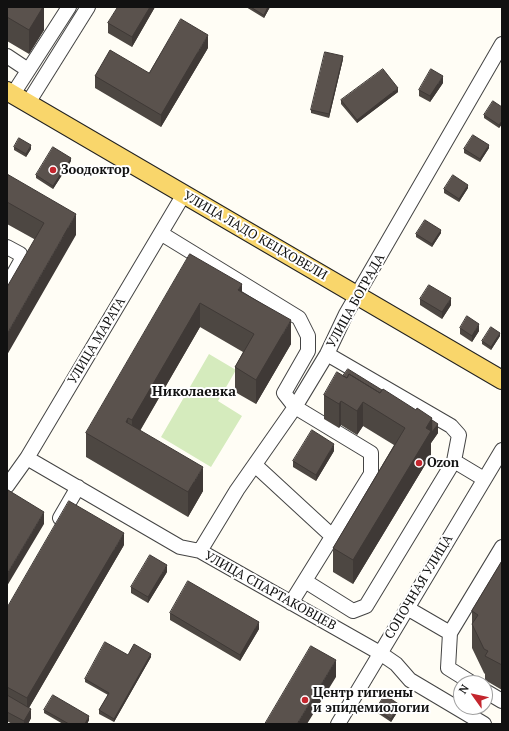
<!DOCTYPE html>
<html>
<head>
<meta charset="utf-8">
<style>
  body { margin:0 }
  #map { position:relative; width:509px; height:731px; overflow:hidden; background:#fffdf5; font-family:"PT Serif",serif }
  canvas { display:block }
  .frame { position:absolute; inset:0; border:8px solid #111; pointer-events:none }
  .north { position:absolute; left:453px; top:675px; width:40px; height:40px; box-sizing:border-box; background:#fff; border:1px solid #a0a0a0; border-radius:50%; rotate:303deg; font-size:11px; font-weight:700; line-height:16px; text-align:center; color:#111 }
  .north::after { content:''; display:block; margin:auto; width:14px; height:18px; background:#c4262e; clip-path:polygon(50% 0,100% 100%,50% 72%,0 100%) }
</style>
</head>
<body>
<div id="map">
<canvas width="509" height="731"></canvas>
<div class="frame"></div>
<div class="north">N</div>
</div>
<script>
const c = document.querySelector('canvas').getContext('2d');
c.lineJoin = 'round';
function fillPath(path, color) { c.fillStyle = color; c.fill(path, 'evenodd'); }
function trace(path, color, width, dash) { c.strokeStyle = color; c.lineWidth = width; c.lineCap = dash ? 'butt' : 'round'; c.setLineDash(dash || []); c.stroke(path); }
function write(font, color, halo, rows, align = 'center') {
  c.font = font + ' "PT Serif",serif'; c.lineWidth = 4; c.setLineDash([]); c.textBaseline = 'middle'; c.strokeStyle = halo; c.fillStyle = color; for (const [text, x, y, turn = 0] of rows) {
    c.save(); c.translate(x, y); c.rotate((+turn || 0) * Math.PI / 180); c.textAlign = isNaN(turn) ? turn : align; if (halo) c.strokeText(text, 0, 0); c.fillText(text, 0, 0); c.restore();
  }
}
fillPath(new Path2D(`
  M209,354L236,370L218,401L242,416L211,467L161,437Z`), '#d5ebbd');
const minor = new Path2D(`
  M7,56L28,70
  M13,94L69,7
  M28,103L88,7
  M162,234L299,318L308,336V351L284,393L295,407L371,453V474L291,603
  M7,247L20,254L21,261L7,286
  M327,354L451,426L459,435L454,461L484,479
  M27,458L180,547L200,551L380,653L396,664L410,680L484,724
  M255,465L332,536
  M7,486L27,458L184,194
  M60,518L78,487
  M200,551L237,490L295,407L327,354L346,314L502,44
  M305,581L353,611L366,606L454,461
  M407,608L450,633L502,547
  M450,633L448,668L472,683
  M485,691L502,701
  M338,724L502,450`);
const major = new Path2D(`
  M7,91L502,380`);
trace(minor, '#444', 16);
trace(major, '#222', 20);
trace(minor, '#fff', 14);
trace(major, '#f9d66b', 18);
fillPath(new Path2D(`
  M7,7H44V30L29,54L7,41Z
  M118,7H155L132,47L108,33V23Z
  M246,7H270L264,18Z
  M208,48L161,127L95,88V76L149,73Z
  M343,59L329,118L311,113V110Z
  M443,83L430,102L419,96V90Z
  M398,92L357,123L341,104V100Z
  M502,107V124L499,128L484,118V115Z
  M14,147L31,149L26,157L14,150Z
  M489,148L480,162L464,153V149Z
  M71,161L53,189L36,178V175Z
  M7,174L76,235L34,239L7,224Z
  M468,188L459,202L444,193V189Z
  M441,233L432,247L416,237V234Z
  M190,254L242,292L291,344L256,404L235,392V367L243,352L200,327L140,431L203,491L188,517L86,457V433Z
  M420,299L451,305L442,319L420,305Z
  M460,328L479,331L472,342L460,334Z
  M500,336L491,350L482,344V341Z
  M343,376L432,420L438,433L431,443V455L353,584L333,572V548L394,445L363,426L357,435L341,425L339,428L324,419V395Z
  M334,451L316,481L293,467V461Z
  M124,545L29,708L31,718L28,724H12L7,721V608Z
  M502,561V690L485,680V674L484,673L472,648V611Z
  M167,572L148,603L131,593V587Z
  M170,613L259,629L240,661L170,620Z
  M128,655L151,657L114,722L99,714V710L108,695L85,682V679Z
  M400,708L391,722L376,712V709Z
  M44,710L89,720L87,724H63L44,713Z`), '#4d4742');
fillPath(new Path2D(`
  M43,7H44V30L29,54V30Z
  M150,7H155L132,47V37Z
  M268,7H270L264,18V15Z
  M208,35V48L161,127V115Z
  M343,56V59L329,118V114Z
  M443,76V83L430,102V96Z
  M398,88V92L357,123V120Z
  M502,121V124L499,128V125Z
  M31,145V149L26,157V154Z
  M489,145V148L480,162V159Z
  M71,158V161L53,189V186Z
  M468,185V188L459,202V199Z
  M76,214V235L7,355V334Z
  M441,230V233L432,247V244Z
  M242,284V309L238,290Z
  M451,298V305L442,319V312Z
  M200,303V327L132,444V420Z
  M291,320V344L256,404V380Z
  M479,324V331L472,342V336Z
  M500,333V336L491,350V347Z
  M341,401V425L339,428V404Z
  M363,402V426L357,435V411Z
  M128,418V442L126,422Z
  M432,418V432L438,424V433L431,443V455L353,584V560L426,428Z
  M334,444V451L316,481V475Z
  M203,467V491L188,517V492Z
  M44,512V524L7,586V574Z
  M124,533V545L27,711V698Z
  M167,565V572L148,603V597Z
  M259,622V629L240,661V655Z
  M151,654V657L114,722V719Z
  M336,660V677L307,724H297Z
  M400,705V708L391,722V719Z
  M31,709V718L28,724H24V721Z
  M89,716V720L87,724H85Z`), '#3f3936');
const building = new Path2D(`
  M7,7H43L29,30L7,17Z
  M118,7H150L132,37L108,23Z
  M251,7H268L264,15Z
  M181,19L208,35L161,115L95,76L110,50L149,73Z
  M325,52L343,56L329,114L311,110Z
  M383,69L398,88L357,120L341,100Z
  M431,69L443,76L430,96L419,90Z
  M493,101L502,107V121L499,125L484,115Z
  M473,135L489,145L480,159L464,149Z
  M19,138L31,145L26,154L14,147Z
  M53,147L71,158L53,186L36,175Z
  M7,174L76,214L7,334V287L44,223L7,202Z
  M453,175L468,185L459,199L444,189Z
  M425,220L441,230L432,244L416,234Z
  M190,254L242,284L238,290L291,320L256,380L235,367L254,334L200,303L132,420L128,418L126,422L203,467L188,492L86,433Z
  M429,285L451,298L442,312L420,299Z
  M467,316L479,324L472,336L460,328Z
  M491,327L500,333L491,347L482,341Z
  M348,369L382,390L380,393L349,374L347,378L343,376Z
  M337,372L347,378L349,374L380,393L383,389L416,410L417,408L432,418L426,428L431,431L353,560L333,548L405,428L363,402L357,411L341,401L339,404L324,395Z
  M432,420L438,424L432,432Z
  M312,430L334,444L316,475L293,461Z
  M8,490L44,512L7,574V491Z
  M69,501L124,533L27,698L7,687V608Z
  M150,555L167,565L148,597L131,587Z
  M502,561V665L485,656L488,651L484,649L472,624L478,615L472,611Z
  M188,581L259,622L240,655L170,613Z
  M105,642L128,655L134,644L151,654L114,719L99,710L109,693L85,679Z
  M311,646L336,660L297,724H265Z
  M7,695L31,709L24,721L7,712Z
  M53,695L89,716L85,724H69L44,710Z
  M385,695L400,705L391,719L376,709Z`);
fillPath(building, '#5a524d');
trace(building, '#3f3936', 1);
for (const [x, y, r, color] of [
  [53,170,4,"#c4262e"],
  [419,463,4,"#c4262e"],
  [305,700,4,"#c4262e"]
]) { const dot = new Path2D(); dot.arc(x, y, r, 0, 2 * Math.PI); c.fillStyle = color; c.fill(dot); trace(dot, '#fff', 1.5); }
write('bold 13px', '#111', '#fff', [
  ["Зоодоктор",61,170],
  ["Ozon",427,463],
  ["Центр гигиены",313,693],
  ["и эпидемиологии",313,708]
], 'left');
write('13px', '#111', '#fff', [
  ["УЛИЦА ЛАДО КЕЦХОВЕЛИ",255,236,30],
  ["УЛИЦА БОГРАДА",356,301,-61],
  ["УЛИЦА МАРАТА",97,341,-59],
  ["СОПОЧНАЯ УЛИЦА",419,587,-59],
  ["УЛИЦА СПАРТАКОВЦЕВ",270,591,29]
]);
write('bold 14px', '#111', '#fff', [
  ["Николаевка",194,392]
]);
</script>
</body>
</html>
